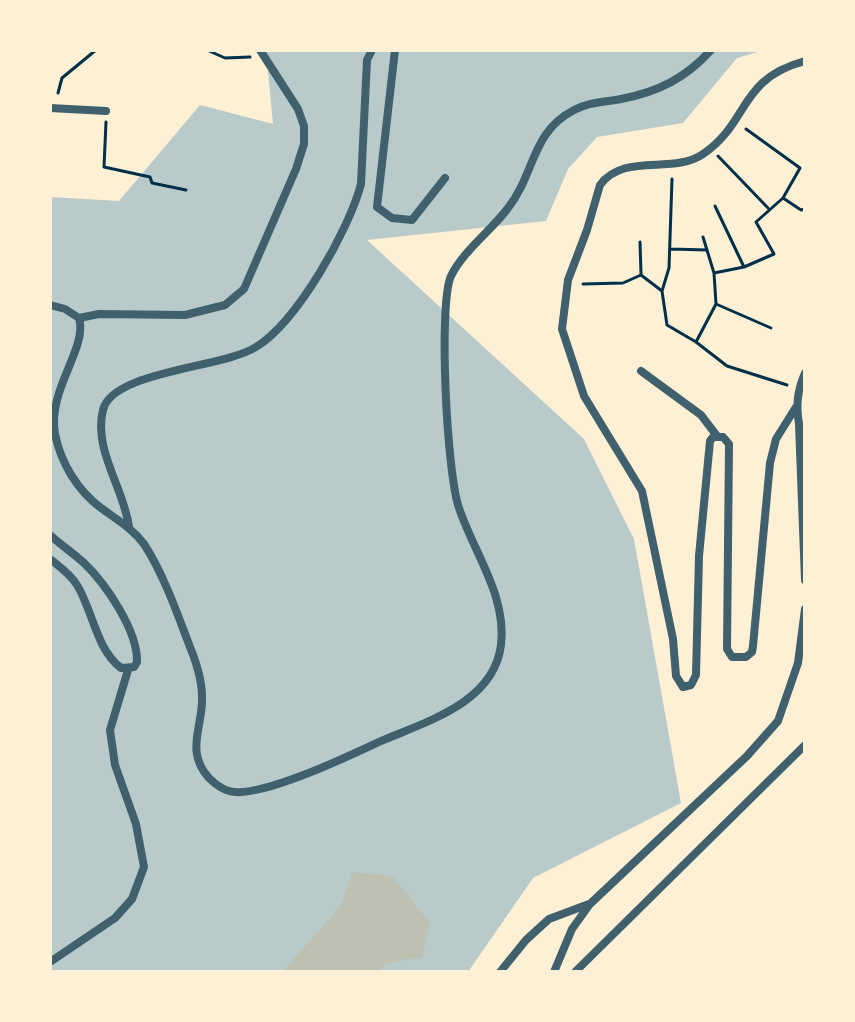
<!DOCTYPE html>
<html>
<head>
<meta charset="utf-8">
<style>
  body { margin:0 }
  #map { position:relative; width:855px; height:1022px; overflow:hidden; background:#fdf0d5; font-family:Manrope,sans-serif }
  canvas { display:block }
  .frame { position:absolute; inset:0; border:52px solid #fdf0d5; pointer-events:none }
</style>
</head>
<body>
<div id="map">
<canvas width="855" height="1022"></canvas>
<div class="frame"></div>
</div>
<script>
const c = document.querySelector('canvas').getContext('2d');
c.lineJoin = 'round';
function fillPath(path, color) { c.fillStyle = color; c.fill(path, 'evenodd'); }
function trace(path, color, width, dash) { c.strokeStyle = color; c.lineWidth = width; c.lineCap = dash ? 'butt' : 'round'; c.setLineDash(dash || []); c.stroke(path); }
fillPath(new Path2D(`
  M266,50H765L737,58L683,123L597,137L568,169L546,221L367,240L584,439L634,539L681,803L533,878L468,972H50V197L119,201L200,105L273,124Z`), '#b9caca');
fillPath(new Path2D(`
  M353,872L392,876L430,923L422,957L385,964L378,972H282L340,907Z`), '#bec0b2');
trace(new Path2D(`
  M207,50L225,58L250,57
  M58,93L62,78L96,50
  M106,122L104,167L150,177L152,183L186,190
  M718,156L768,208
  M672,179L669,268L662,291L667,325L696,342L727,366L787,385
  M783,198L801,210L805,209
  M715,206L744,267
  M640,242L641,274
  M671,249L707,250
  M714,273L744,267L774,254L756,222L783,198L800,168L746,129
  M583,284L623,283L641,275L662,291
  M716,304L771,328
  M696,342L716,304L714,273L703,237`), '#003049', 3);
trace(new Path2D(`
  M395,50L377,207L392,218L412,220L445,178
  M50,108L106,111
  M50,305L65,309L79,318
  M79,318C88,349 47,389 55,434C61,463 77,490 101,508C116,519 132,528 144,544C164,575 177,613 190,647C197,664 203,683 202,702C201,730 186,753 209,778C214,783 222,789 229,791C258,800 351,755 381,741C425,722 494,703 501,645C507,596 474,553 459,508C447,475 438,305 451,276C464,250 491,231 508,208C535,174 531,132 574,110C589,102 605,102 621,99C658,92 686,78 711,50
  M79,318L99,314L185,315L225,305L244,289L296,169L304,144V126L298,109L260,50
  M641,371L701,415L717,436
  M805,373C797,391 796,406 799,424L805,580
  M796,407L776,439L770,463L753,646L752,652L746,657H732L727,649L729,444L723,437H713L710,441L699,556L696,675L691,685L683,687L676,676L673,639L642,491L584,396L562,329L568,280L587,230L600,185C624,152 673,175 703,154C750,122 738,79 805,61
  M129,527C124,488 93,450 103,410C112,371 223,368 256,347C297,322 349,230 361,184L367,60L372,50
  M50,535C61,545 73,553 84,563C106,584 138,631 137,662L134,667L121,668C96,649 93,611 77,585C70,574 60,567 50,559
  M50,962L115,918L132,899L144,867L136,824L115,765L110,730L128,670
  M500,972L526,940L549,919L589,904
  M554,972L572,929L590,904L747,756L778,721L798,663L805,609
  M575,972L805,745`), '#3f606c', 8);
</script>
</body>
</html>
